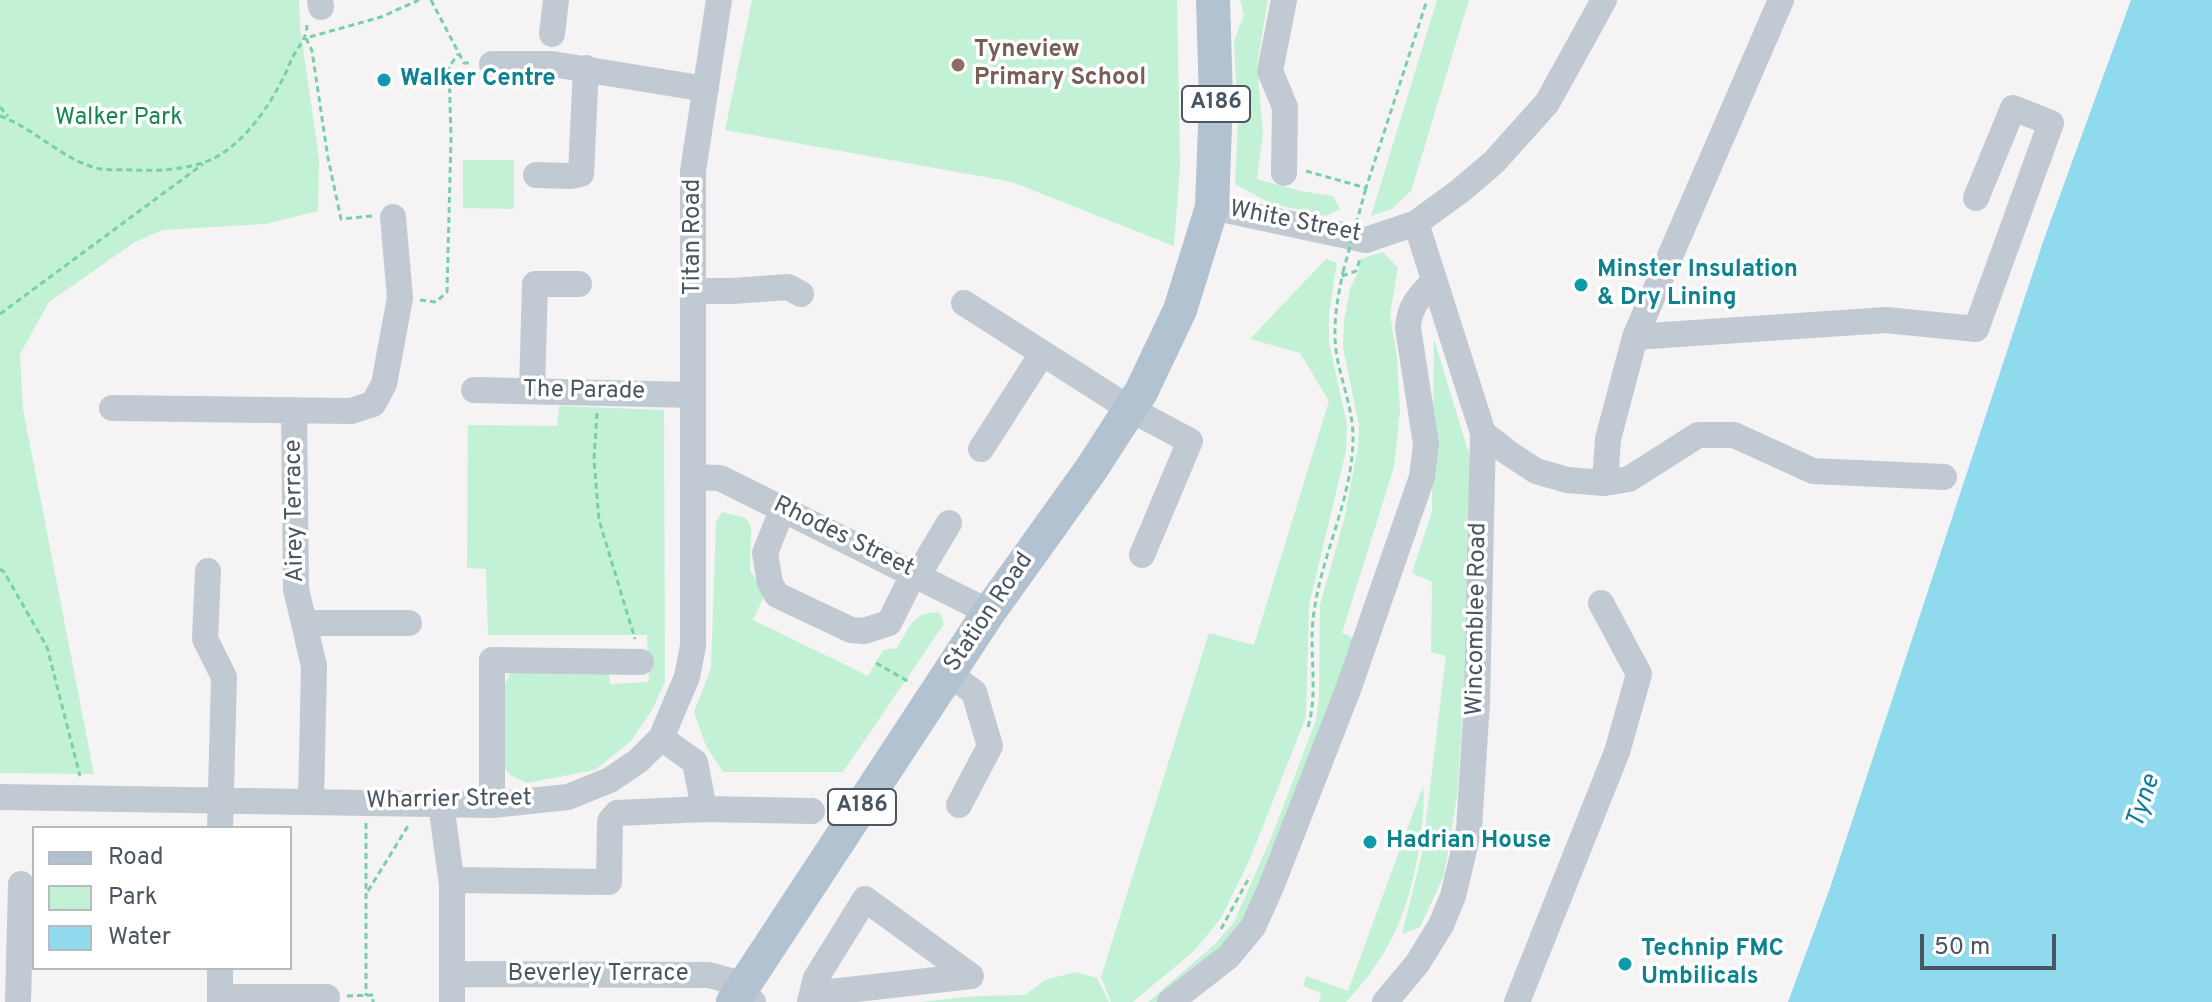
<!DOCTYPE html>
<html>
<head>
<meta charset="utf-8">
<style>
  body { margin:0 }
  #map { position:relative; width:2212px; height:1002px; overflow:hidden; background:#f5f3f3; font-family:Overpass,sans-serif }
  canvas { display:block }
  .legend { position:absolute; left:32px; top:826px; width:260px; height:144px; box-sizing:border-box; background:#fff; border:2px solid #b7bbc0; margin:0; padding:10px 14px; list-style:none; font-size:24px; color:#4a5661 }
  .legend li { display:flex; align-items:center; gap:16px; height:40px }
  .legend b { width:40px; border:2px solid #b7bbc0 }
  .scale { position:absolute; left:1920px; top:934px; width:136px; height:36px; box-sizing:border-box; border:4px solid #4a5661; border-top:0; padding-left:10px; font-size:24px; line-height:28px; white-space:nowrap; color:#4a5661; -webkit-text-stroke:6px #fff; paint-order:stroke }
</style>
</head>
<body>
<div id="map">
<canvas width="2212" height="1002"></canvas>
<ul class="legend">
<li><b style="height:10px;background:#b3c2d1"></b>Road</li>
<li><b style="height:22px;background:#c3f1d5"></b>Park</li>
<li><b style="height:22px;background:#90daee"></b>Water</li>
</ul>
<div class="scale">50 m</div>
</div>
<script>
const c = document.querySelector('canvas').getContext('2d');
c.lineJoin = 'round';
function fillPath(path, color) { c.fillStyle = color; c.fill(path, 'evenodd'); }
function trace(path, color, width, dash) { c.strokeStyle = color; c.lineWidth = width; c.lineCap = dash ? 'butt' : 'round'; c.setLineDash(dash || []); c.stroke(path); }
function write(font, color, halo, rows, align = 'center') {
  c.font = font + ' Overpass,sans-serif'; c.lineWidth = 7; c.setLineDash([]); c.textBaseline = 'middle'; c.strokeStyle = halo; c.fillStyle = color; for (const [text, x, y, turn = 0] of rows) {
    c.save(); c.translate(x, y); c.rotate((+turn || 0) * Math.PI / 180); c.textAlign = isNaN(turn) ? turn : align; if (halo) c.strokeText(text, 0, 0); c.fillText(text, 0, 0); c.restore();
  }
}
fillPath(new Path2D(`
  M0,0H299L300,27L319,158L318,211L265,224L163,230L135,242L49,302L20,354L23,409L94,774L0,773Z
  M752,0H1177L1180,166L1174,246L1012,182L725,130Z
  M1240,0H1268L1257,65L1263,133L1257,179L1300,191L1333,196L1340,209L1326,216L1270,203L1235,184L1238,121L1234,41L1244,15Z
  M1437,0H1469L1411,191L1392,209L1371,216Z
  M463,160H514V209L463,208Z
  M1383,252L1398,268L1390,314L1397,357L1400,410L1394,467L1342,633L1354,638L1266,875L1237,930L1219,950L1158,1002H1148L1215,944L1234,922L1272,836L1316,720L1319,696L1320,605L1344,520L1358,447L1359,425L1343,348L1344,320L1350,289L1359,270L1360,259Z
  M1326,259L1337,263L1329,314V342L1347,425L1346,451L1309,605L1306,717L1250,859L1221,918L1195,950L1133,1002H1111L1101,977L1209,633L1254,645L1329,401L1300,353L1250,339Z
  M1434,339L1469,454L1473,568L1457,796L1444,875L1420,927L1402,934L1422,854L1446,656L1431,652L1432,582L1412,573L1432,511Z
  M559,406L664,410L665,682L652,710L631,741L595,770L527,783L510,775L500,762L505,684L510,674L519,670L609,671L610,684L649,682L647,635H488L486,569L467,568L468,425L557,426Z
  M722,512L746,518L751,527L750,570L765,594L753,620L868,676L883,650L897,648C908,629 915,609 940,613L944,624L843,772H723L706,746L694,712L711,668L716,522Z
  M1423,786C1425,805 1422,823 1420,842C1410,908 1392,953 1346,1002H1319L1321,993L1303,986L1306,976L1348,991Z
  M1076,972L1097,978L1109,1002H920L977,996L1025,995L1045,980Z`), '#c3f1d5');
fillPath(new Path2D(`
  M2131,0H2212V1002H1788L1830,888L2044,239Z`), '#90daee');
trace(new Path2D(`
  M431,0L464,63H469
  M0,107L8,116
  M0,116C34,128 60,158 96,168C107,171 121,169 133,170C156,171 183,170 205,162C244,148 275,99 290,63C296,47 306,43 307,25
  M1306,171L1366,188L1427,0
  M372,216L341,219L328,158L312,51L306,38L381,17L419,0
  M1342,276L1356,271L1360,259
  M420,300L436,302L447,292L451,138L449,67L458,54
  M0,314L203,164
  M597,413L594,460L599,520L635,639
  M0,569L4,572L47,647L80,776
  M876,663L911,683
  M1308,727C1319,690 1308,650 1314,612C1322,552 1354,496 1353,434C1352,408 1342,383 1337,357C1332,328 1337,300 1343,272
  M366,823V996
  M368,891L408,826
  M1221,929L1250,876
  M347,996L373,995V1002`), '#7ad0a6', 3, [6, 4]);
trace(new Path2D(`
  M320,0L321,7
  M1284,0L1270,71L1285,107L1284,173
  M552,34L556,0
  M492,64H552L706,89
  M536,175L570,176L581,174L586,68
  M1212,207L1366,240L1416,223L1460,191L1494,162L1547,103L1604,0
  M693,291H733L788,287L801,294
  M964,303L1130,409L1190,441L1142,555
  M1635,337L1886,320L1976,329L2051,123L2013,108L1976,198
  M474,390L693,395
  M532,391L535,284H579
  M112,408L351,411L373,404L384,384L400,298L393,217
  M294,410L296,589L314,666L311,802
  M1483,433L1507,452L1536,471L1567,480L1605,483L1629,479L1698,435H1734L1813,471L1944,477
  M981,449L1042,354
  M693,477L720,478L989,612
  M1605,483L1608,439L1635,337L1781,0
  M783,508L765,553L770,583L777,595L851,630L864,631L889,623L914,573
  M208,571L205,639L224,677L220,828
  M918,575L949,523
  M305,623H409
  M949,674L974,692L990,746L959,805
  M661,738L695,762L704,809L812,811
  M0,797L492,805L568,797L610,780L638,761L661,738L687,677L693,646V171L719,0
  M441,804L452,885V1002
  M492,805V660L641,662
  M452,880L609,882L610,821L617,813L704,809
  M220,968V1002
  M452,974L709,975L731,981L753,1002
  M220,997H327
  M18,1002L21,884
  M810,1002L816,978L865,899L971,976L813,994
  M1170,1002L1228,957L1253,927L1271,887L1349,687L1422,477L1426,444L1408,328C1409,306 1419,297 1434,281
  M1385,1002L1417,964L1441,925L1453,896L1469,829L1477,702L1483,433L1416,223
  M1517,1002L1617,752L1639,674L1601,603`), '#c1cad2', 26);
trace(new Path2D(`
  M733,1002L989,612L1092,468L1141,392L1180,310L1212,207L1216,99L1213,0`), '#b3c2d1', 34);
trace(new Path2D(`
  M1343,272L1366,188`), '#7ad0a6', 3, [6, 4]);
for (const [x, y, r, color] of [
  [958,65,8,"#8d6e63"],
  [384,80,8,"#0f9aa8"],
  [1581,285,8,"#0f9aa8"],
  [1370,842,8,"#0f9aa8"],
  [1625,964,8,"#0f9aa8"]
]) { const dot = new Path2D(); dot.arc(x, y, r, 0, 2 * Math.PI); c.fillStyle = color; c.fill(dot); trace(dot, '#fff', 3); }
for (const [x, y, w] of [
  [1216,104,68],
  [862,807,68]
]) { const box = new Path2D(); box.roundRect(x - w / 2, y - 18, w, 36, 6); c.fillStyle = '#fff'; c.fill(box); trace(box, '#4a5661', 2); }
write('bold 22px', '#4a5661', null, [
  ["A186",1216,104],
  ["A186",862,807]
]);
write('bold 24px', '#785e54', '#fff', [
  ["Tyneview",974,51],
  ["Primary School",974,79]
], 'left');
write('bold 24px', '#0d838f', '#fff', [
  ["Walker Centre",400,80],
  ["Minster Insulation",1597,271],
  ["& Dry Lining",1597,299],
  ["Hadrian House",1386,842],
  ["Technip FMC",1641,950],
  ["Umbilicals",1641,978]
], 'left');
write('24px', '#17864f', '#fff', [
  ["Walker Park",119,119]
]);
write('24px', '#4a5661', '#fff', [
  ["White Street",1295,223,11],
  ["Titan Road",694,237,-90],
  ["The Parade",584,392,1],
  ["Airey Terrace",296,511,-91],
  ["Rhodes Street",843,538,26],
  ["Station Road",990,613,-56],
  ["Wincomblee Road",1478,619,-89],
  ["Wharrier Street",449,801,-1],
  ["Beverley Terrace",598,975]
]);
write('italic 26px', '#0c7c9b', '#fff', [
  ["Tyne",2145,802,-71]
]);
</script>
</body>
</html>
